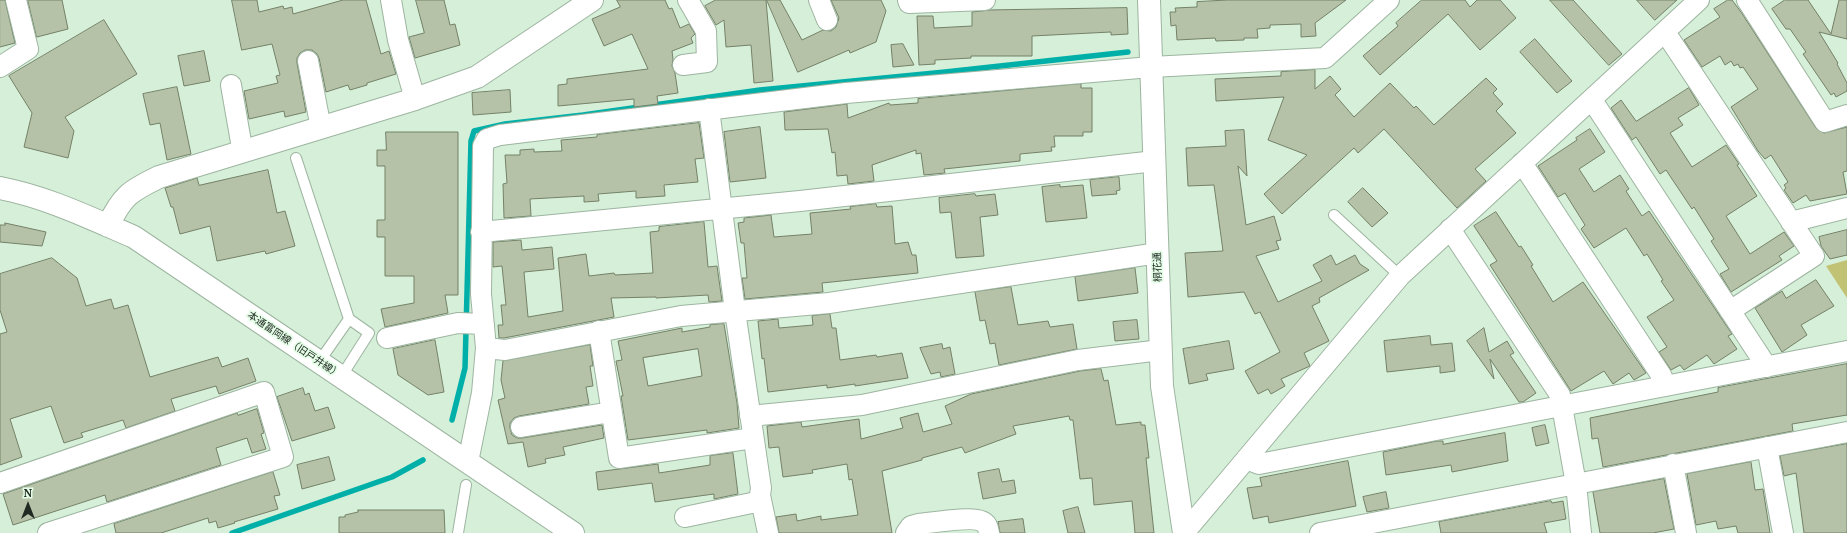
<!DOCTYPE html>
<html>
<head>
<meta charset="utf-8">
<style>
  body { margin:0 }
  #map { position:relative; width:1847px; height:533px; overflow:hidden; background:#d6efd9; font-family:"PT Serif",serif }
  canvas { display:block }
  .north { position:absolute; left:8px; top:485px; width:40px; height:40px; -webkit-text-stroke:3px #e3fde6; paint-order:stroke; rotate:0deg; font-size:11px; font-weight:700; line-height:16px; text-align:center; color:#202a22 }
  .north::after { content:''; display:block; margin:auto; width:14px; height:18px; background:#202a22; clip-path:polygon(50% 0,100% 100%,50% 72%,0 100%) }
</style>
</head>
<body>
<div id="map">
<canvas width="1847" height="533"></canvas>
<div class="north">N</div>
</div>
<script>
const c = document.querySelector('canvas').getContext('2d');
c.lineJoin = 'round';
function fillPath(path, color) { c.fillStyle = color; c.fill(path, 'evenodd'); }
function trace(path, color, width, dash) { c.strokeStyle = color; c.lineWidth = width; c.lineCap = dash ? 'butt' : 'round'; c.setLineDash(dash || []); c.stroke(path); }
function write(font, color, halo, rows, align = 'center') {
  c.font = font + ' "PT Serif","Noto Sans JP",serif'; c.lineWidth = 3.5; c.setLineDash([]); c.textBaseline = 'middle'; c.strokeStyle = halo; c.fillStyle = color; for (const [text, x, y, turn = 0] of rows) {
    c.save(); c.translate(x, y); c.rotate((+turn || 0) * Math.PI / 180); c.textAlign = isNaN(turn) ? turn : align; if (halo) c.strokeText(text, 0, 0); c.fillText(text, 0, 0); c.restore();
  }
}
fillPath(new Path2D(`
  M1847,260V298L1826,266Z`), '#c2c274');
trace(new Path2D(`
  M452,420L465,368L471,141L474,131L505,124L583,115L760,90L945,72L1128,52
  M232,533L392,477L423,460`), '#00b0a8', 5.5);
const building = new Path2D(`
  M0,0H5L15,43L0,47Z
  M28,0H62L68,29L37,37Z
  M232,0H257L259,12L283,6L284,9L292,7L293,14L343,0H366L381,54L389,51L396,74L367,83V85L350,90L348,85L326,92L319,58L317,54L312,50H305L300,53L297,58V63L306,112L285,117L284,111L249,119L244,91L278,83L276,76L280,75L272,44L242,50Z
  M416,0H444L450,25L455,24L460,45L415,58L409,37L424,33Z
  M617,0H665L669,9L672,8L680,28L689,24L695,34L691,38L693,43L672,51L673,59L672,66L675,73L678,93L657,96L658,104L634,107V99L558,106V85L567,84V79L648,69L632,34L604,46L592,19L620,7Z
  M716,0H766L773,81L754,83L751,45L726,47L724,20L716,25L705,6Z
  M767,0H780L802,40L823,30L831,31L836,27L839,18L831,0H881L886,11L876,42L850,53L849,50L798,72Z
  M1228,0H1346L1315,23L1316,36L1301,37V24L1270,25V28L1257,29L1258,38H1244V40L1216,41L1215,38L1177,40L1176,25L1171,26L1170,12H1176L1175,8L1197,7V2Z
  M1422,0H1465L1470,7L1477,0H1500L1516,18L1480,50L1448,14L1380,75L1363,56L1398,26L1396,23Z
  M1550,0H1573L1622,54L1609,65Z
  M1637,0H1677L1655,20Z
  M1728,0H1732L1741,12L1816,128L1824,133L1847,127V171L1843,172L1847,194L1810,201L1806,195L1793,203L1784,190L1786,188L1784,185L1788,182L1771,155L1765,159L1758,151L1731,107L1758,89L1743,67L1740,68L1738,64L1734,66L1731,61L1725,65L1720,56L1702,67L1684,40L1720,17L1714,9Z
  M1785,0H1808L1831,34L1839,0H1847V39L1819,32L1838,63L1837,64L1847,83V91L1836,97L1834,93L1831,95L1803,54L1806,52L1790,29H1786L1772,9Z
  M1127,8L1128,34L1111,35V32L1032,36V56H971V58L935,60V64L919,65L917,16H933L934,28L972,26V12L990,10Z
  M104,20L137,74L65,117L74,131L68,158L24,147L32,113L9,76Z
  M1535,39L1572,81L1557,93L1520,52Z
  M903,44L914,65L893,67L891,45Z
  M204,51L210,81L184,86L178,56Z
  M1315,70V89L1330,76L1341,89L1335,95L1354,117L1390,83L1414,108L1416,106L1434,125L1486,78L1497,89L1493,93L1503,104L1496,111L1516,133L1475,169L1486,181L1457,208L1384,129L1358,153L1354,148L1282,214L1264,194L1307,155L1268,140L1284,97L1216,101L1215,79L1281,76V72Z
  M1081,84V88H1092V132H1083V136H1054L1055,147H1051L1052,151L1020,154V161L944,169L945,173L924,175L921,153L916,154V150L872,165L874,181L848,184L847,175L837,176L835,152L832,153L828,129L785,130L784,112L847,104L848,118L889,103L890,105L918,103V99Z
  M177,87L191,154L167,160L160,123L150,125L143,94Z
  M1689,88L1699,105L1678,118L1683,125L1670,133L1692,167L1726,145L1739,164L1737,165L1757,196L1726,216L1750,254L1784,232L1794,246L1779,256L1782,260L1731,292L1720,274L1729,269L1711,241L1714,239L1694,207L1692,209L1666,170L1660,174L1636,137L1632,140L1611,108L1621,100L1636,121Z
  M510,90L511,112L473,115L472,93Z
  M699,123L704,158L695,159L698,182L664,185L665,196L636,198V191L598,194L599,201L584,202V196L530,199L531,216L504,218L503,184L507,183L505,155H520V150L534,149V152L562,151L561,140L597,137V135Z
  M760,127L766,178L730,182L724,132Z
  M1590,129L1605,152L1579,169L1594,192L1620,175L1629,189L1626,191L1642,216L1649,211L1732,334L1728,336L1737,349L1714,364L1707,355L1684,370L1680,365L1671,370L1659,352L1667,347L1647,317L1674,300L1661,281L1663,280L1647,254L1644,256L1626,228L1594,248L1581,229L1585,225L1565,193L1558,197L1538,166L1577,140L1576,138Z
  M1244,130L1247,176L1238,166L1246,225L1274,216L1281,240L1276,241L1279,249L1256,256L1278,302L1322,281L1313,265L1331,255L1336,265L1355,255L1360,264L1369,270L1319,298L1320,302L1312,306L1329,341L1304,353L1310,366L1281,379L1285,386L1271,394L1268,389L1258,394L1245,371L1280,352L1260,312L1255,314L1244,292L1188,297L1185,253L1223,251L1214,185L1188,186L1186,148L1226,146L1225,131Z
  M386,132H458V295H445L448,313L385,327L381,309L414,303V276H385V237H377V220H385V166H377V150H386Z
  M268,170L277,213L285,211L295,246L266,254L265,251L217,261L210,226L180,234L173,207H171L165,188L197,178L199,185Z
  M1119,177L1120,190L1116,191L1117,194L1092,196L1090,180Z
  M1060,185V187L1083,185L1087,218L1046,222L1042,187Z
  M1363,188L1388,213L1372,227L1348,202Z
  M975,194L976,196L995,194L998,215L980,217L984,256L956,258L951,212L940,213L939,198Z
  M876,204L877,207L892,206L895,244L908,242L912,255H916L918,273L822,283L823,292L745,299L742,278H747L744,243H741L738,223L744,222V218L771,215L774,237L812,234L810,213L851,209L850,207Z
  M1496,212L1519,247L1521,246L1533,265L1531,266L1553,302L1583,282L1646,373L1634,380L1629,373L1613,384L1604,371L1571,391L1490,265L1497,261L1474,226Z
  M704,222L708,267L717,266L722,301L709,302L708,295L656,298V297L611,298L614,317L504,338H499L498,325H503L501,305H506L502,266L493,267V242L521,240L522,250L552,247L554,269L524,272L528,317L563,311L558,258L586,254L589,276L614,273L615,275L653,273L650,232L659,231V227Z
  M5,223L46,232L42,246L0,242V225H5Z
  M1847,230V255L1830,259L1821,246L1819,237Z
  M52,258L77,278L86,306L111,299L114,309L128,305L150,377L218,357L222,367L248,358L256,381L219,394L216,386L171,399L175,411L126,428L123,420L81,433L83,437L64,443L51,406L10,419L22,457L0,465V334L7,332L0,310V274Z
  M1135,268L1138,293L1078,301L1075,277Z
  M1816,280L1834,306L1801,325L1807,335L1782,352L1755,308L1782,291L1786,298Z
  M1011,287L1018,325L1048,321L1050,327L1073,324L1077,349L999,365L995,343L990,344L985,320L980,321L975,292Z
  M830,314L832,328H836L840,360L876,355L877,357L902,353L908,378L855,386V384L827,388V385L768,392L764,358L762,359L758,321L778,319L779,328L813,325L812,316Z
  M1137,320L1139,339L1115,341L1113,322Z
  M724,324L737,403L739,428L707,433V430L628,440L621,396H623L616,361L622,360L618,341L682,328V332L710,327V325ZM698,349L702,376L648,386L643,358Z
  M1484,328L1489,352L1507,341L1514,353L1510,355L1536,393L1523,402H1519L1490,359L1494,379L1467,341Z
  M1430,336L1431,345L1452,343L1455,371L1440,373V366L1387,372L1384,341Z
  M435,340L444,392L428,395L398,375L393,349Z
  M1229,341L1234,369L1206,374L1208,380L1189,384L1183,349Z
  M942,344L943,349L950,347L955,374L941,377L940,372L931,374L920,348Z
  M590,345L593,366H590L593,386L586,387L589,404L519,416L514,418L510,423V428L512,435L517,438H522L602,425L604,438L563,447L565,455L545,459L546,463L528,467L523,442L508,444L498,400L505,398L501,380L503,361Z
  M1847,364V415L1792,424L1793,431L1603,467L1598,438L1592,439L1590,418L1718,392V388Z
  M1101,369L1104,381L1108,380L1116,425L1141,422V425H1145L1149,458H1146L1154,533H1135L1132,501L1094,505L1092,478L1080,479L1073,420H1070L1069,416L1013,426L1016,434L965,453L962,447L922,458V460L882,471L892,533H779L776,517L796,514L797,521L821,516V520L858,515L852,479L849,480L847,464L812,470L813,473L783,477L779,447L769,448L767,426L801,422L802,427L859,419L861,439L903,428L900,418L918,413L923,432L952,424L945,406L971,394L1080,371Z
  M303,388L305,395L309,393L315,411L328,407L335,428L292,441L277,397Z
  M257,409L264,433L261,434L266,449L252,453L247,438L216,448L221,465L107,502L105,495L13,525L3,494L237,413L238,415Z
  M1545,425L1549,443L1536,446L1532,428Z
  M1505,433L1508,461L1452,472L1451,465L1386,475L1383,452L1437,441H1443V444Z
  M1847,444V533H1804L1796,473L1784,476L1780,456Z
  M733,453L738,494L714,499V494L655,502L652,483L598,490L596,472L658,464L659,473L710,465V456Z
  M329,457L335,480L302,489L297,465Z
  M1348,461L1356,506L1269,523L1268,516L1253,519L1247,488L1262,486L1260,478Z
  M1751,462L1755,490L1763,489L1770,533H1738L1736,526L1718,529L1716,521L1696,525L1687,474Z
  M999,469L1002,482L1014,480L1016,493L983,499L978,473Z
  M273,472L280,495L274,496L278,509L234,522L235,523L218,528L216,521L209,523L208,518L161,533H116L114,524Z
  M1664,479L1674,529L1653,533H1600L1593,492Z
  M1386,492L1389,508L1367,512L1363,497Z
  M1551,501L1552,503L1563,501L1566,519L1544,523L1547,533H1441L1439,522Z
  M1078,507L1085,533H1068L1063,511Z
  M358,510H444L445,533H339V517H345V515L358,512Z
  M1023,519L1025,533H1000L998,522Z`);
fillPath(building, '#b5c2a7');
trace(building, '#748167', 1);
const service = new Path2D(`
  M296,158L349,319L369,333L341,377
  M1334,215L1400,276
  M319,362L349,319
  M458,533L466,485`);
const minor = new Path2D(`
  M391,0L398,40L415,99
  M819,0L827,20
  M908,0L909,3L985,0
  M1747,0L1825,122L1847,115
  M1665,32L1814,256L1730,311
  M308,61L319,118
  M683,65L707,62L706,31L688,0
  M0,67L28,49L16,0
  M231,85L241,142
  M1592,100L1767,367
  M709,109L735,311L761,488L760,495L768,533
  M1522,163L1661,375L1666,386
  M1791,222L1847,208
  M1450,229L1560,395L1576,484L1581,533
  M481,232L800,201L1155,161
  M599,331L619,458L753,438
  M387,338L458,323L484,324
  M486,348L505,350L681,316L829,303L1158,253
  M750,416L862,405L1078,360L1161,350
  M521,427L611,412
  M1767,447L1783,533
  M1246,459L1259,464L1847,351
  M468,462L482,393L486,348L481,294L483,146L487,139L500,135L846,93L1151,67L1325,58L1389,0
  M1673,464L1686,533
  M0,483L264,392L283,457L48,533
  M685,517L761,501
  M906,533L911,526L918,524C931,523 971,516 981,521C987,523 988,527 989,533
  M1184,533L1400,276L1699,0
  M1320,533L1847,432`);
const tertiary = new Path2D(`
  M1149,0L1162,386L1184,533
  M0,188C47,197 90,218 134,237L573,533
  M108,226C122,196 130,191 159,177L415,99L477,77L592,0`);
trace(service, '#9db5a0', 12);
trace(minor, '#9db5a0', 22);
trace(tertiary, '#9db5a0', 24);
trace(service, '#fff', 10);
trace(minor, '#fff', 20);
trace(tertiary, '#fff', 22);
write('10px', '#202a22', '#e3fde6', [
  ["桐花通",1158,267,-92],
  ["本通富岡線（旧戸井線）",294,345,34]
]);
</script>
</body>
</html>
